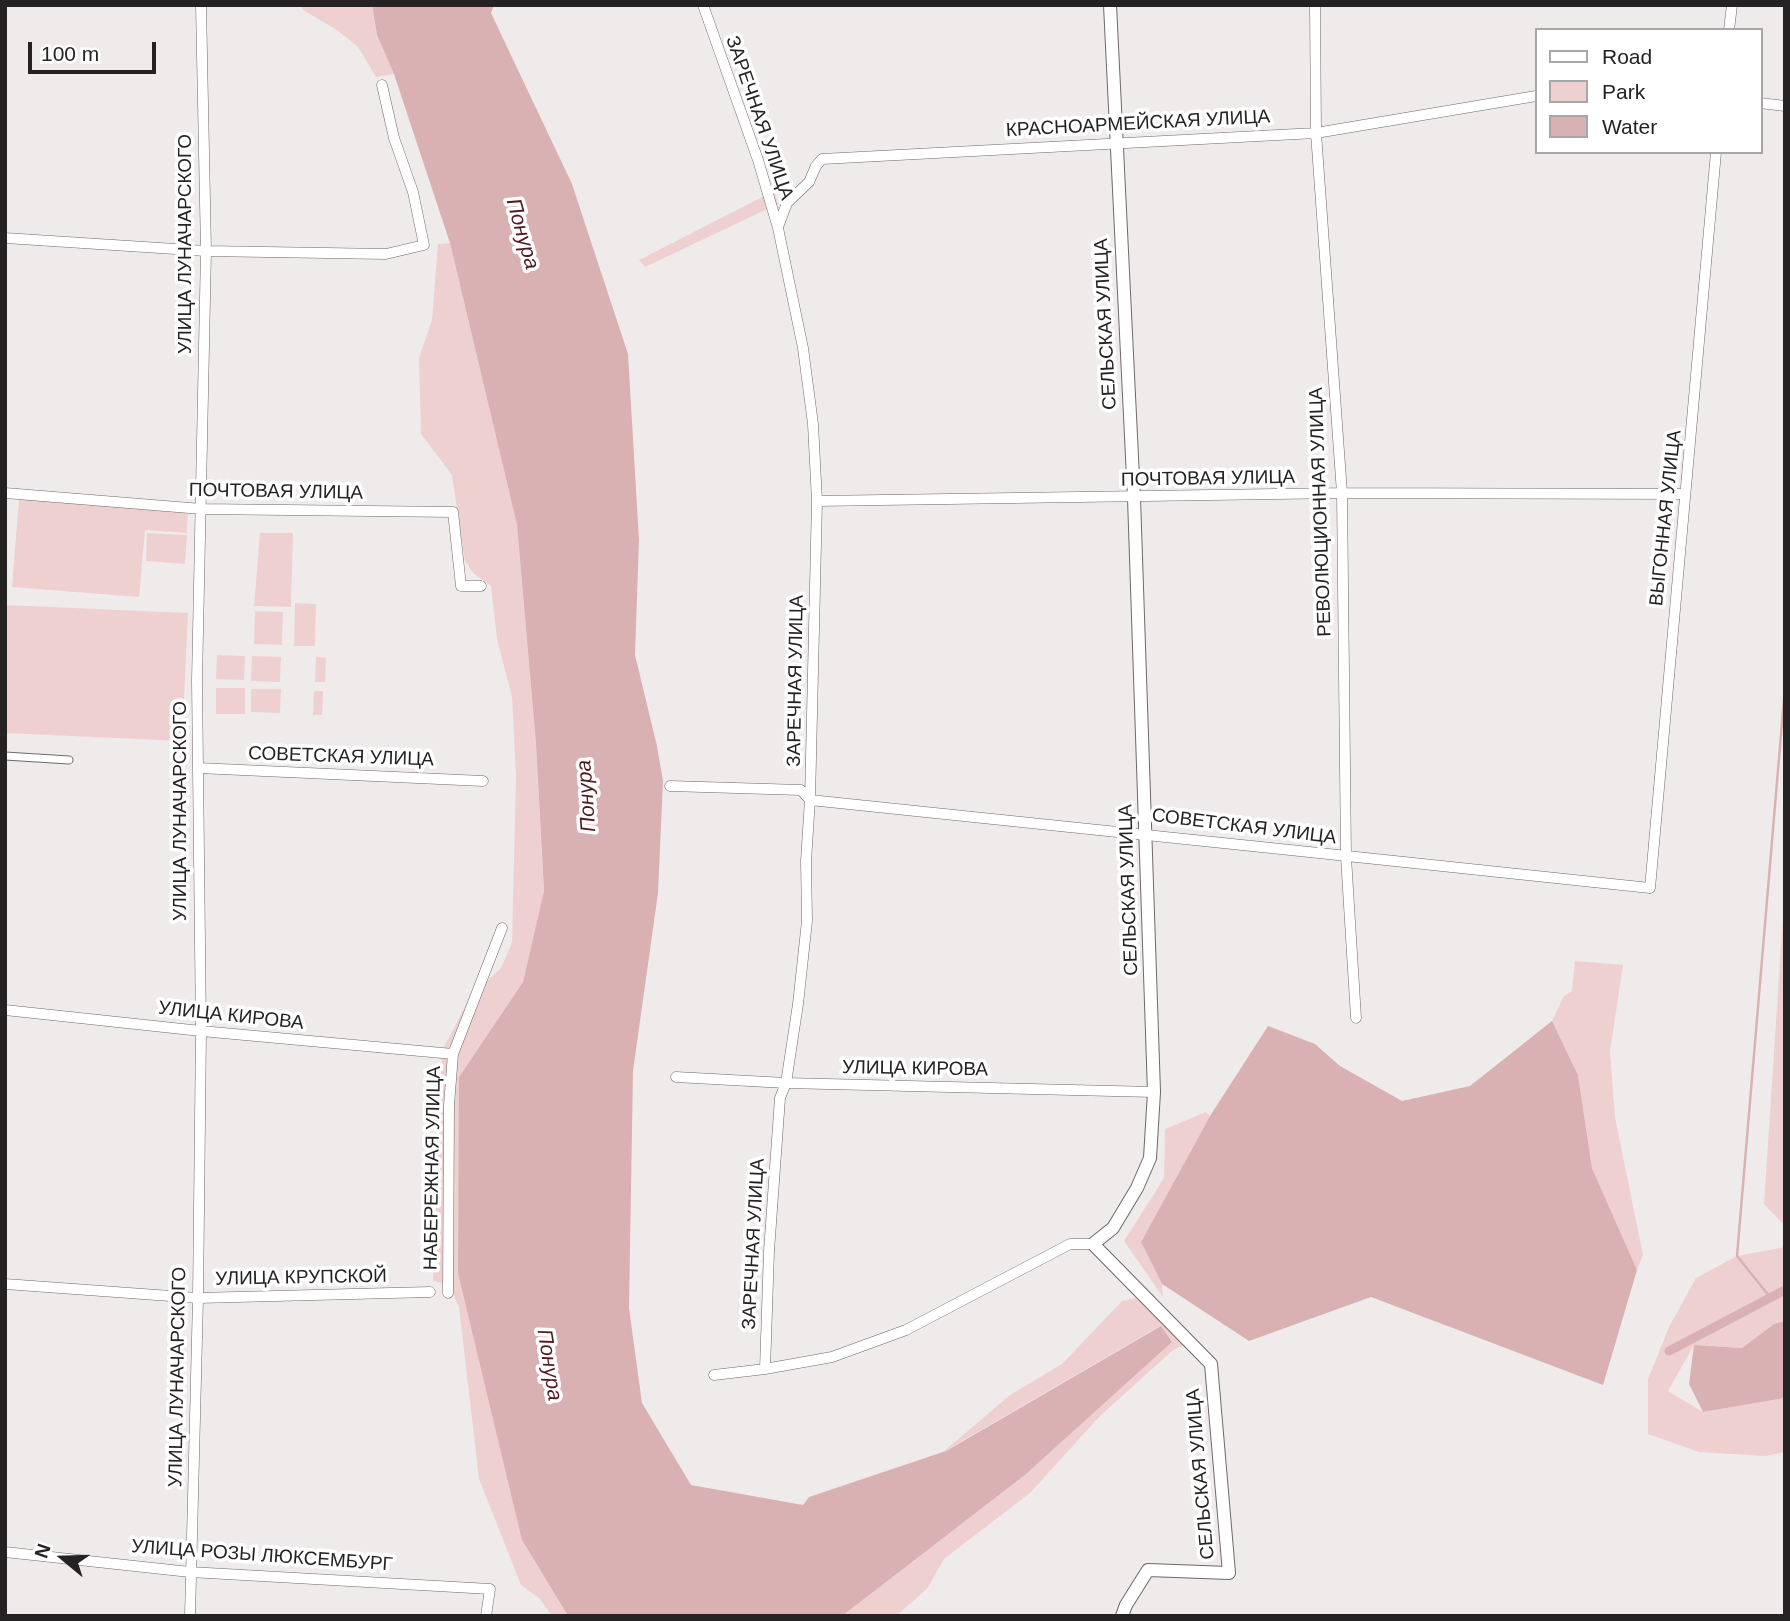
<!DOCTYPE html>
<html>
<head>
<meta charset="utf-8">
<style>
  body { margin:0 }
  #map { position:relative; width:1790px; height:1621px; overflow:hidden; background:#f0ebeb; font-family:Arial,sans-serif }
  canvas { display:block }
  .frame { position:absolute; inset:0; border:7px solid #242222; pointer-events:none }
  .legend { position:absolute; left:1535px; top:28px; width:228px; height:126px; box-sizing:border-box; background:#fff; border:2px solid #a7a7a7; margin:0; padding:9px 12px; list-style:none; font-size:21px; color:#242222 }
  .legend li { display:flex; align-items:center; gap:14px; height:35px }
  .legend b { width:35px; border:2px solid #a7a7a7 }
  .north { position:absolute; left:28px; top:1523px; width:70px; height:70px; -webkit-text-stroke:5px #fff; paint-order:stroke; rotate:289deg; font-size:19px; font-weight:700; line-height:28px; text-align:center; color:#242222 }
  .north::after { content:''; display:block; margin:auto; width:24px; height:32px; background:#242222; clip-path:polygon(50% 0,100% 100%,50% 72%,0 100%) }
  .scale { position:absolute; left:28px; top:42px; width:128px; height:32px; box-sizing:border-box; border:4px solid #242222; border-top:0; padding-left:9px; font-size:21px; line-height:24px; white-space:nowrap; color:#242222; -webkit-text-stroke:5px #fff; paint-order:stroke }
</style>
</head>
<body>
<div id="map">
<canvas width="1790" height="1621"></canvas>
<div class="frame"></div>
<ul class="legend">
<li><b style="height:9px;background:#fff"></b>Road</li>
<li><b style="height:19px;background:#efd0d1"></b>Park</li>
<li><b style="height:19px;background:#dab1b2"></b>Water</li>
</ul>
<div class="north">N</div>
<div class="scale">100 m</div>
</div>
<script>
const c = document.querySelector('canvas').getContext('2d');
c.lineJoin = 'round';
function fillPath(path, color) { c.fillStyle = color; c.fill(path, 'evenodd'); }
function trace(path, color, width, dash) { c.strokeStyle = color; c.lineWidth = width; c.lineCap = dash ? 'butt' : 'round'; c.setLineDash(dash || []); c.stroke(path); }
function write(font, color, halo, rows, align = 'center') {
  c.font = font + ' Arial,sans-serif'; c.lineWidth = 7; c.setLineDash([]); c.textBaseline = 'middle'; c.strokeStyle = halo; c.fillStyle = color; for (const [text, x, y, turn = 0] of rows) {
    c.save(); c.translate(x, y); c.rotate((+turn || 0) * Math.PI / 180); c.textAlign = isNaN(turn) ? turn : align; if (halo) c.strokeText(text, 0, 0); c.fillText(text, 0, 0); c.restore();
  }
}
fillPath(new Path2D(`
  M301,5H372L377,35L394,74L376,77L358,47L337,30L303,10Z
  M774,191L778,204L645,267L639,260Z
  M450,243L517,525L536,744L544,893L523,982L459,1077L522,1540L568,1616H552L540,1599L521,1585L479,1479L459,1307C454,1295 448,1282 433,1281L442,1051L470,997L501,968L512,943L516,777L512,697L497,639L491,586L474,574L465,561L452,475L421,434L419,358L432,320L438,244Z
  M19,499L188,511L187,533L145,530L139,597L12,587Z
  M147,533L187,535L185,564L146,561Z
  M260,533H293L291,607L254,606Z
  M295,603L316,604L315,646H294Z
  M5,605L188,613L182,741L5,733Z
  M255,611L283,612L282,645L254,644Z
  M217,655L245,656L244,680L216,679Z
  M252,656L281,657L280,682L251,681Z
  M316,657L326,658L325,682H315Z
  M216,688H245V714H216Z
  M251,689H281L280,713L251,712Z
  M314,691H323L322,715H313Z
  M1785,885V1226L1764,1204Z
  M1575,961L1623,965L1610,1052L1615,1117L1643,1255L1637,1270L1592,1168L1578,1075L1552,1021L1564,996L1572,991Z
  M1206,1112L1210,1116L1141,1242L1162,1284L1163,1297L1124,1241L1164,1178L1165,1129Z
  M1785,1247V1321L1774,1324L1742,1348L1694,1345L1668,1391L1703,1412L1785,1398V1452L1766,1456L1699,1452L1648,1434V1379L1670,1325L1696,1278L1737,1256Z
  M1136,1298L1183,1345L1172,1351L1100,1416L1030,1493L944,1559L927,1589L896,1616H842L1025,1475L1172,1342L1160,1326L943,1452L1010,1395L1062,1364L1122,1301Z`), '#efd0d1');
fillPath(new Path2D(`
  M372,5H494L491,13L572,184L628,354L639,540L635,655L657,746L663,781L658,893L633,1071L629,1308L642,1403L691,1485L803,1505L809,1497L946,1451L1161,1326L1172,1342L1025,1475L842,1616H568L522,1540L458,1273L459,1077L523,982L544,891L536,744L517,525L450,243L394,74L377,35Z
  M1552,1021L1578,1075L1592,1168L1637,1270L1603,1385L1371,1297L1249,1341L1162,1284L1141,1242L1210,1116L1268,1026L1315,1044L1340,1066L1402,1101L1470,1086Z
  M1785,1321V1398L1703,1412L1689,1384L1694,1345L1742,1348L1774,1324Z`), '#dab1b2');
trace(new Path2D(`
  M1770,1297L1737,1256L1785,687`), '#dab1b2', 2.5);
trace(new Path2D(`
  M1669,1351L1785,1290`), '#dab1b2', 9);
const pedestrian = new Path2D(`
  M5,756L69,760`);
const minor = new Path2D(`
  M703,5L758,160L778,228L803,348L813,424L817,501L810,800L806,861L807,921L798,1004L786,1083L780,1098L769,1251L765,1369
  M1315,5L1316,133L1342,493L1346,857L1356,1018
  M1729,30L1732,5
  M1760,103L1785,106
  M778,227L787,203L809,182L816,166L822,159L1316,133L1536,96
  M5,238L206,251L386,254L424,245L413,192L394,138L382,85
  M5,493L202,509L453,512L461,586H481
  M817,501L1342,493L1684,494
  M198,768L483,781
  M670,786L801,790L810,800C1090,828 1370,859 1650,888L1716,152
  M5,1010L201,1031L453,1054
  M676,1077L786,1083L1154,1092
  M5,1284L198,1298L430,1292
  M448,1293L449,1105L453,1054L502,928
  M714,1375L765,1369L832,1357L906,1330L1070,1244H1093
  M5,1552L190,1572L490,1589L486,1616
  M190,1616L198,1298L201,1031L197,680L206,251L201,5`);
const tertiary = new Path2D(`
  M1110,5L1134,498L1154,1092L1150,1158L1137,1188L1113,1228L1093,1244L1211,1364L1229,1573L1148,1570L1126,1605L1122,1616`);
trace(pedestrian, '#6d6969', 9);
trace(minor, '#6d6969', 11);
trace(tertiary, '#6d6969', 14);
trace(pedestrian, '#fff', 7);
trace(minor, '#fff', 10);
trace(tertiary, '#fff', 12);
write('19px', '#242222', '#fff', [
  ["ЗАРЕЧНАЯ УЛИЦА",759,118,71],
  ["КРАСНОАРМЕЙСКАЯ УЛИЦА",1138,124,-3],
  ["УЛИЦА ЛУНАЧАРСКОГО",186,244,-90],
  ["СЕЛЬСКАЯ УЛИЦА",1106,324,-93],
  ["ПОЧТОВАЯ УЛИЦА",1208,479,-1],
  ["ПОЧТОВАЯ УЛИЦА",276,492,1],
  ["РЕВОЛЮЦИОННАЯ УЛИЦА",1321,512,-92],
  ["ВЫГОННАЯ УЛИЦА",1666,518,-84],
  ["ЗАРЕЧНАЯ УЛИЦА",796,681,-89],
  ["СОВЕТСКАЯ УЛИЦА",341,757,2],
  ["УЛИЦА ЛУНАЧАРСКОГО",181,811,-90],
  ["СОВЕТСКАЯ УЛИЦА",1244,827,7],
  ["СЕЛЬСКАЯ УЛИЦА",1129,890,-92],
  ["УЛИЦА КИРОВА",231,1016,6],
  ["УЛИЦА КИРОВА",915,1069,1],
  ["НАБЕРЕЖНАЯ УЛИЦА",433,1168,-89],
  ["ЗАРЕЧНАЯ УЛИЦА",754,1244,-87],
  ["УЛИЦА КРУПСКОЙ",301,1278,-1],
  ["УЛИЦА ЛУНАЧАРСКОГО",178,1377,-89],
  ["СЕЛЬСКАЯ УЛИЦА",1201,1474,-95],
  ["УЛИЦА РОЗЫ ЛЮКСЕМБУРГ",262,1556,4]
]);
write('italic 21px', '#4f1b21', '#fff', [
  ["Понура",522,234,74],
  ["Понура",587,796,-94],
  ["Понура",549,1365,81]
]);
</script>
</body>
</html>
